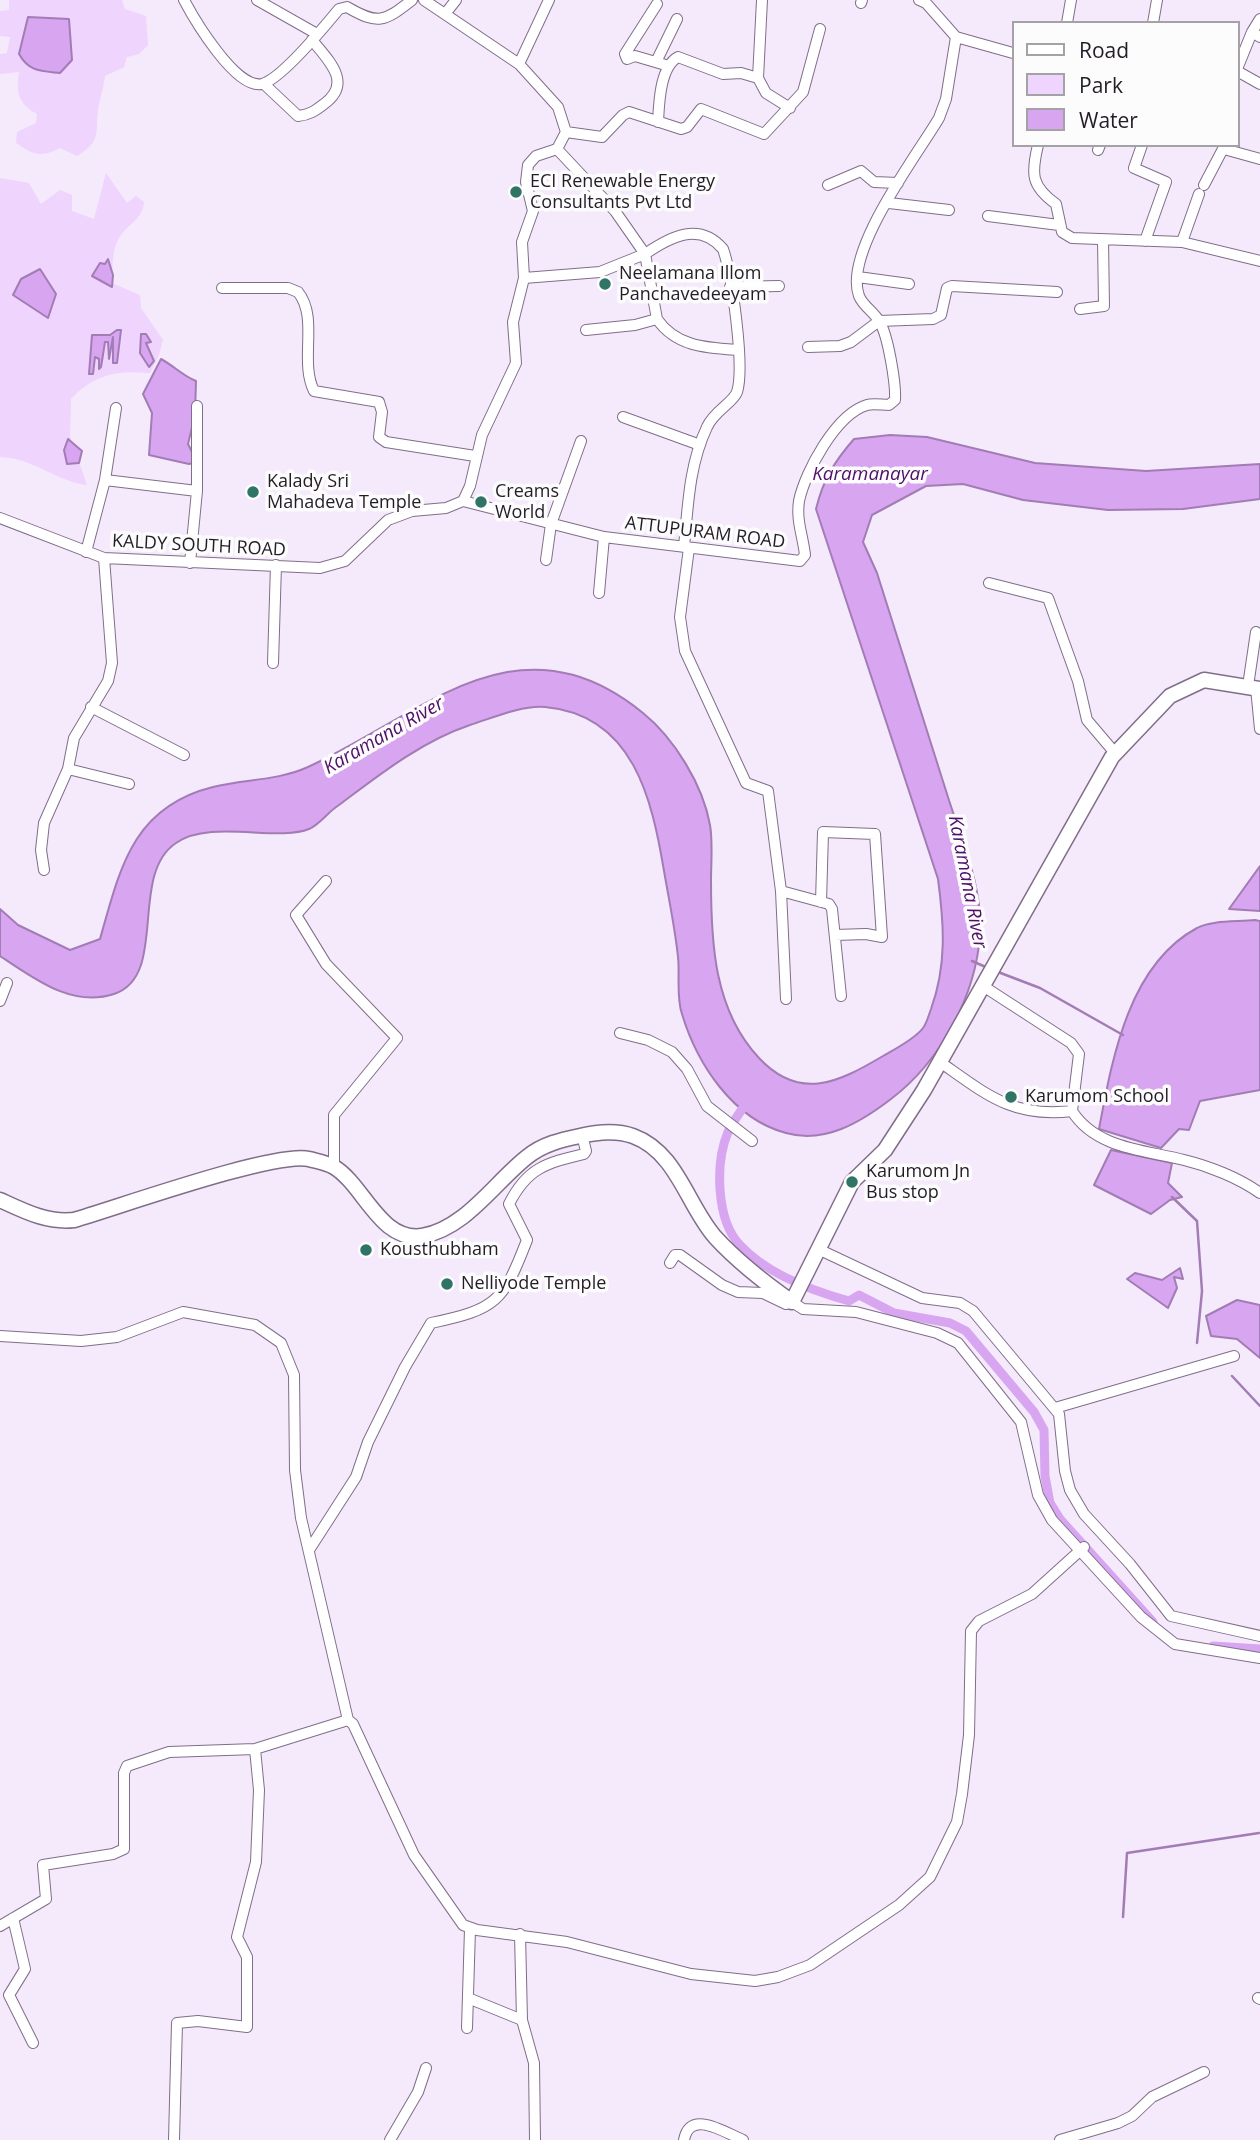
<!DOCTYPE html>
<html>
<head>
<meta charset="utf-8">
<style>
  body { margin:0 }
  #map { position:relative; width:1260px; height:2140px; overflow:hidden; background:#f5e9fc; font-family:"Open Sans",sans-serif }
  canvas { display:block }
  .legend { position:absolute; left:1012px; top:21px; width:228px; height:126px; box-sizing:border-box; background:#fcfcfc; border:2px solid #a5a2a7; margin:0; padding:9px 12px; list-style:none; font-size:21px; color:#231c27 }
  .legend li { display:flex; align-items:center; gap:14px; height:35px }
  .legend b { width:35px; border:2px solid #a5a2a7 }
</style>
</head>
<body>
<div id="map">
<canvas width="1260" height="2140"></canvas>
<ul class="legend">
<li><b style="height:9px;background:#fff"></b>Road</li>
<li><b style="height:19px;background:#efd4fd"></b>Park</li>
<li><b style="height:19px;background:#d8a5f1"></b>Water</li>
</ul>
</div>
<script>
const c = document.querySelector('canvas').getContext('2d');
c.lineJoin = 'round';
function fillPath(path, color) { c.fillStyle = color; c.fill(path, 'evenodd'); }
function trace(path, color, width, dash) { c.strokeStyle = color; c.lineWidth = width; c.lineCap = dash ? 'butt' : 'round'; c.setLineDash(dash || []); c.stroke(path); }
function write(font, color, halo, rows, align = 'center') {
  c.font = font + ' "Open Sans",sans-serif'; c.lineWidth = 7; c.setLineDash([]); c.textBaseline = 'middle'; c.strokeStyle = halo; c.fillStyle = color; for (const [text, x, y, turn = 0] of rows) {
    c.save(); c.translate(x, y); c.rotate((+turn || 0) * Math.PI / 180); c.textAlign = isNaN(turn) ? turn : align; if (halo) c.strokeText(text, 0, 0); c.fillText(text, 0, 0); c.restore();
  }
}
fillPath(new Path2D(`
  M9,0H122L125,9L146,16L148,45L139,54L127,57L124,67L105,76C104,86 101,94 99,104C94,130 104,140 77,156L60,148C40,158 34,155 16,143L17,132L36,123L37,114C18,104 16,92 19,72L0,74V54L7,53L10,37L0,36V11L9,10Z
  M106,173L127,203L136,196L144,202C143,220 127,224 119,238C111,251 113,269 112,283L140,295L141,308L163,340L159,355L150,373C118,370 94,374 71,399L70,436L87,485C55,481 34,458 0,457V178L29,183L41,204L60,190L72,195V211L94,219Z`), '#efd4fd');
const water = new Path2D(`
  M28,17L69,19L72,60L60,73C41,71 29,72 19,54Z
  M108,259L113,275L112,287L92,276L100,263L105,264Z
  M40,269L56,294L48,318L13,295L21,279Z
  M117,330H121L117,363H113V337L109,359L108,342H105L101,367L99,369V359L95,357L93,374H89L92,335H110Z
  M141,334H146L151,342L146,343L154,361L149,367L140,353Z
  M161,359C174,366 183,376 196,381L195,415L188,444L197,462L189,464L149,455L152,413L143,394Z
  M890,435L927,437L1035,463L1146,471L1260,464V499L1183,509L1108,510L1023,500L963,484L926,486L872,515L863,542L877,573C900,647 924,720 947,794C961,839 983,886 980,934C976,996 940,1062 891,1099C861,1122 825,1144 786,1133C733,1119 697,1064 682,1014C676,997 680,975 678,957C675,928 669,900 664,871C652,800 634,715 545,707C522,705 492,718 470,725C422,741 379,775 339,805C329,811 319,825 309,829C277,842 210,819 176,843C128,875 169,976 114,994C71,1008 34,978 0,956V909L18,925L70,950L100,939C120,869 132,807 213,787C244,779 277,781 308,767C424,714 517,611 643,713C674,738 703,785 710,825C713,842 711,863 711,881C711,943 714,1010 759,1058C800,1102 839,1082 883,1056C895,1049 915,1039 923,1028C927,1023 929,1014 931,1009C947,965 944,924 938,879L816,509C823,480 834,462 854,439Z
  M68,439L82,451L79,463L67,464L64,450Z
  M1260,866V911L1229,909Z
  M1255,920L1260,921V1090L1200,1101L1189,1130L1179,1129L1161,1148L1099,1129C1112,1060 1128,965 1197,928C1211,920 1238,922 1255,920Z
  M1111,1150L1172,1163L1168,1183L1182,1197L1170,1200L1151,1214L1094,1185Z
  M1180,1268L1183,1279L1174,1277L1177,1288L1168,1308L1127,1279L1135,1273L1162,1280Z
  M1237,1300L1260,1305V1358L1237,1339L1211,1336L1206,1316Z`);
fillPath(water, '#d8a5f1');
trace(water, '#a27cb4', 2);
trace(new Path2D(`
  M972,961L988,968
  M998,972L1040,988L1123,1035
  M1172,1197L1197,1221L1202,1291L1197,1343
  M1232,1376L1260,1406
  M1123,1917L1127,1853L1259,1833`), '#a27cb4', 2.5);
trace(new Path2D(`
  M748,1100C742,1110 733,1121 728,1132C715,1163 716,1220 740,1245C766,1273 813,1291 849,1301L859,1295L894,1313L950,1323L966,1331L1034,1412L1044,1430L1045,1476L1050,1503L1060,1519L1153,1622
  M1213,1646L1260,1649`), '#d8a5f1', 9);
const street = new Path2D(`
  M184,0C194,19 236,90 262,84C281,79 325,26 339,9L347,7C378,25 384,22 412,0
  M257,0L317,34
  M424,0L519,64
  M762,0L758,78L766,93L790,108
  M919,0L926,3L956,37L1013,53
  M861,3L862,0
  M657,4L625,54L627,59L635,56L669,66
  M445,14L456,0
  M1260,19L1252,32L1260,37
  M1067,23L1071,0
  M1153,23L1157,0
  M656,62L677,19
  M1237,69L1252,32
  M1237,71L1260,84
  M264,84L298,116C309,115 315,111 324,104C353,83 329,61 312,40
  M658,122C659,103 660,67 678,57L723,74L741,73L758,78
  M566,132L602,137L623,115L629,112L681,129L687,127L701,109L764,134L803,92L820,29
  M1038,145C1031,174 1031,186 1056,204L1062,232L1072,238L1182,242L1260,261
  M1142,145L1134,168L1166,182L1145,241
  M1224,149L1260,159
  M1098,150L1100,145
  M828,185L861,171L874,182L898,183
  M1204,185L1225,145
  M889,203L949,210
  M988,216L1059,225
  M1182,242L1199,194
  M858,277L909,284
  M524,278L600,272L645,254L615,211L557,149
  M730,287L779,286
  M222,288H288L298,292C319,318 299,361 314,391L379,402L382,412L379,437L386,442L475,456
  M1080,309L1104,306L1103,240
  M657,319C676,347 707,348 738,350
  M586,330L635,325L657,319L645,254C670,237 699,221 723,249C732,275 745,367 737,392C733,403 714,411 707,427C689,465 688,506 684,547
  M808,347L840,346L851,342L879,321L933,319L941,315L947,288L952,286L1057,292
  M623,417L700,445
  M105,480L197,491
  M463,501L604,537L800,561L805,555C803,536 796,521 799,501C805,472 836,414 867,405C873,403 882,405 889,405L895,400C896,384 888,334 879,321C874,312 863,306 859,296C843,252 916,157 939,118L946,99L956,37
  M0,518L104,558L320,568L345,561L388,520L412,511L446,508L463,501L470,486L482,435L516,363L513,322L524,278L522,242L533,211L526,182L528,165L536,156L557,149L566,132L558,107L519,64L549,0
  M689,548L680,617L685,651L746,783L768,791L781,891L829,904L832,909L841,996
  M86,552L105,480L116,408
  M546,560L551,524L581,441
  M190,563L197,491V406
  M989,583L1048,598L1078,681L1087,720L1115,753
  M599,593L604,537
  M273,663L276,565
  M1248,686L1256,632
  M1256,688L1260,729
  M91,707L184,755
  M68,769L129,784
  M44,870L41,850L44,823L68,769L74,738L108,681L112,663L104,558
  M326,881L296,915L326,964L397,1038L334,1115V1167
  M781,891L786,999
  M821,902L823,832L875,834L882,937L866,934L835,935
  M983,986L1071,1043L1079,1054L1072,1111C1096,1149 1145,1150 1184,1160C1209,1166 1239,1178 1260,1193
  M0,1001L7,983
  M620,1033L648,1040L672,1052L687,1069L707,1106L752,1141
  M940,1062C987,1095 1013,1118 1072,1111
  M818,1249L922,1298L960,1303L973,1311L1059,1414L1065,1471L1070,1490L1084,1514L1130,1564L1171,1616L1260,1636
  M670,1263L675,1255H680L722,1285L738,1292L763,1293L786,1304L792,1302L803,1309L856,1312L937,1333L958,1343L1021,1422L1038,1495L1052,1520L1141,1617L1175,1644L1260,1658
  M0,1336L81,1341L117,1337L183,1312L255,1325L281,1343L294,1375L295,1470L301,1518L348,1720
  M1055,1408L1234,1356
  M309,1550L356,1477L368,1442L405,1367L431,1323C497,1309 503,1302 527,1240L509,1204C527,1168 546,1163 584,1154L586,1151L582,1135
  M13,1918L25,1969L9,1995L33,2043
  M0,1926L46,1899L43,1865L113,1854L124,1849V1773L127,1766L169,1752L255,1749L348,1720L353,1724L414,1855L463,1925L477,1930L567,1942L691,1974L755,1981L778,1977L810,1965L899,1905L930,1877L957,1822L962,1794L969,1735L971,1631L979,1621L1032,1594L1084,1547
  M520,1934L522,2020L534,2063L535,2140
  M468,1998L522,2020
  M1258,1998L1260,1999
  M467,2028L470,1929
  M174,2140L177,2023L198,2021L247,2027V1957L237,1937L256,1862L259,1790L255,1749
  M390,2140L418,2092L426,2068
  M684,2140C690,2109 724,2132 743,2140
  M1060,2140L1118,2123L1132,2116L1152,2097L1204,2072`);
const secondary = new Path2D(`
  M0,1200C24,1211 47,1223 74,1220C116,1208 275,1151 309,1159C316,1161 327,1163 334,1167C364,1185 380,1242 422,1236C465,1229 495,1182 527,1157C543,1144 561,1140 580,1136C597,1132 616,1130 633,1136C677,1152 687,1205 715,1237C737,1261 765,1283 792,1302L852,1182L885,1150L924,1090L1112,757L1170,696L1204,680L1260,689`);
trace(street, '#806e89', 12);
trace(secondary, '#806e89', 17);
trace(street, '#fff', 10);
trace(secondary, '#fff', 14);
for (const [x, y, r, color] of [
  [516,192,7,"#307467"],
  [605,284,7,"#307467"],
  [253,492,7,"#307467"],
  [481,502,7,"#307467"],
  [1011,1097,7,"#307467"],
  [852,1182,7,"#307467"],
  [366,1250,7,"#307467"],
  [447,1284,7,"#307467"]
]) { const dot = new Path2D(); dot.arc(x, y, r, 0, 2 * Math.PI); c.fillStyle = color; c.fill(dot); trace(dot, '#fcfcfc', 2.5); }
write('18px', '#231c27', '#fcfcfc', [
  ["ECI Renewable Energy",530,182],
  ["Consultants Pvt Ltd",530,203],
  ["Neelamana Illom",619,274],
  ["Panchavedeeyam",619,295],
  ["Kalady Sri",267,482],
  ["Mahadeva Temple",267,503],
  ["Creams",495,492],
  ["World",495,513],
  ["Karumom School",1025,1097],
  ["Karumom Jn",866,1172],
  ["Bus stop",866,1193],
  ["Kousthubham",380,1250],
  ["Nelliyode Temple",461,1284]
], 'left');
write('18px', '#231c27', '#fcfcfc', [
  ["ATTUPURAM ROAD",705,533,7],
  ["KALDY SOUTH ROAD",199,546,3]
]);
write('italic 19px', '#500f69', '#fcfcfc', [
  ["Karamanayar",870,475],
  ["Karamana River",384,736,-30],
  ["Karamana River",967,882,79]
]);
</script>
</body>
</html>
